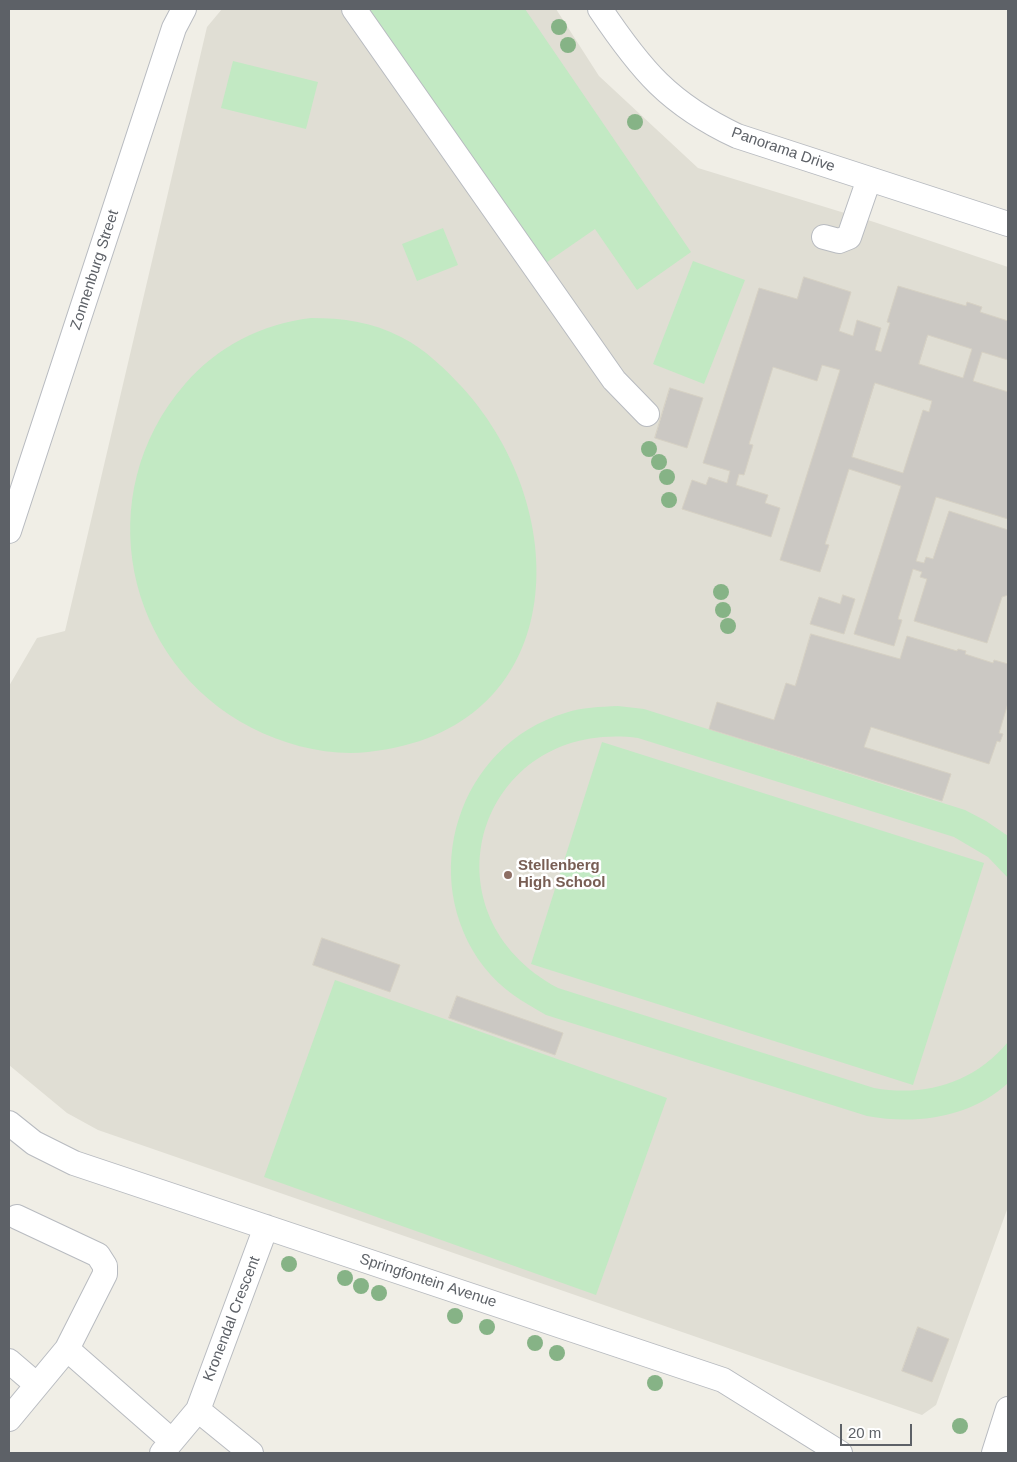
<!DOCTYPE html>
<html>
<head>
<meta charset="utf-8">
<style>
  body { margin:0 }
  #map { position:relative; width:1017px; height:1462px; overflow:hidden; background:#f0eee6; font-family:Arial,sans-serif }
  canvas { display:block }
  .frame { position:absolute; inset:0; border:10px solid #5d6167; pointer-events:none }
  .scale { position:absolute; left:840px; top:1424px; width:72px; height:22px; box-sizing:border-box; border:2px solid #5d6167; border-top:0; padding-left:6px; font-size:15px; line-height:18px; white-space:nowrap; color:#5d6167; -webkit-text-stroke:4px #fff; paint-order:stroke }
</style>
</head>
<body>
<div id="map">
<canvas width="1017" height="1462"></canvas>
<div class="frame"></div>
<div class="scale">20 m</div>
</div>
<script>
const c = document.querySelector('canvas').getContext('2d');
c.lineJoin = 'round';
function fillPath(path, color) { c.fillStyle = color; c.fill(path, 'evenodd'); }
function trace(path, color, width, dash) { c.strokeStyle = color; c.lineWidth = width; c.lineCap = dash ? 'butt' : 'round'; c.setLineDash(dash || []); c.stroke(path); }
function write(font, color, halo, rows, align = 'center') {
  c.font = font + ' Arial,sans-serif'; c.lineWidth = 5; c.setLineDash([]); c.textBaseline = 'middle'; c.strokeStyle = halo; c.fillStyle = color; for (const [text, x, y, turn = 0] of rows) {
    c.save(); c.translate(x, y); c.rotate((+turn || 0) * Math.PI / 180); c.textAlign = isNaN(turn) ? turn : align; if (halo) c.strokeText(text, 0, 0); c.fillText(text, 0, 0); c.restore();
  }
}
fillPath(new Path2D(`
  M222,9H556L599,76L698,168L874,222L1008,267V1207L936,1405L922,1415L98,1130L67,1113L9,1065V686L37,638L65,631L207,27Z`), '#e0ded4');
fillPath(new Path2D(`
  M364,9H525L691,252L637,290L595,229L540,267Z
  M233,61L318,82L306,129L221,108Z
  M443,228L458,265L417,281L402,244Z
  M693,261L745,280L704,384L653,364Z
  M311,318C343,318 373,322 401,337C425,349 444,368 462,387C577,513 569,731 368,752C329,756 287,746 252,728C124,662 89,494 185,384C218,346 262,324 311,318Z
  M618,706L644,709L965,810L986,821L1008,836V878L988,857L954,837L638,738C480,718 417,912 558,988L874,1088C925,1097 974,1083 1008,1042V1083C970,1118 916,1125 867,1116L546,1015C523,1002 501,989 484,967C416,878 458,745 565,713C582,707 600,707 618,706Z
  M602,742L984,863L913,1085L531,964Z
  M335,980L667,1098L596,1295L264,1177Z`), '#c2e9c3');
const building = new Path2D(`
  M804,277L851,292L839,331L853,336L857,320L881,328L875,350L881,352L890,323L887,322L898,286L966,306L967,302L982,307L980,312L1008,321V360L982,352L973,381L1008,392V519L936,497L916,561L924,563L926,557L933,559L949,511L1008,530V595L1002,597L987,643L914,621L927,579L920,577L922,572L913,569L898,619L902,620L894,646L854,634L901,486L849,469L825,544L829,545L820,572L780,560L840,370L822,365L817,381L773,367L749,444L753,445L744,475L739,474L736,485L768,495L765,503L780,508L771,537L682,509L692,480L706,485L709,477L727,483L730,471L703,463L759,288L797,299ZM928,335L972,349L963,378L919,364ZM875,383L932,401L929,412L923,410L903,473L852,457Z
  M670,388L703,398L687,448L655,438Z
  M843,595L855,599L844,634L810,624L819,597L840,604Z
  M811,634L900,659L907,636L957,651L958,649L966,651L965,654L993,663L994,660L1008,664V703L999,733L1003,734L1000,742L997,741L989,764L871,727L864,747L951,774L942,801L709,729L717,702L774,720L786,683L795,686Z
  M322,938L400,965L390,992L313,965Z
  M457,996L563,1033L555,1055L449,1018Z
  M918,1327L949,1339L932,1382L902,1371Z`);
fillPath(building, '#cbc8c3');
trace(building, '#d6d1c4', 1);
const minor = new Path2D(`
  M354,9L614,380L647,414
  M600,9C641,70 669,104 737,136L1008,224
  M824,237L839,241L849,237L869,179
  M9,531L174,28L184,9
  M9,1123L34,1143L74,1163L723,1380L840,1453
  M67,1349L172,1441
  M9,1361L37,1385
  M9,1419L67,1349L105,1274V1266L98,1255L17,1217
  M162,1453L198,1410
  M251,1453L198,1410L266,1227
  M994,1453L1008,1409`);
trace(minor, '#b8bbc0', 26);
trace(minor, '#fff', 24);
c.fillStyle = '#86b386';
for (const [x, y] of [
  [559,27],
  [568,45],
  [635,122],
  [649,449],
  [659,462],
  [667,477],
  [669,500],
  [721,592],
  [723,610],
  [728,626],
  [289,1264],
  [345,1278],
  [361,1286],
  [379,1293],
  [455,1316],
  [487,1327],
  [535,1343],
  [557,1353],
  [655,1383],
  [960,1426]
]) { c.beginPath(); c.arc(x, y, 8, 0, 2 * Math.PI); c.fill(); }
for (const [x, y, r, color] of [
  [508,875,5,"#8d6e63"]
]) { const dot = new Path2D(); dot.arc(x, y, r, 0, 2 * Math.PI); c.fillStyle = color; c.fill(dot); trace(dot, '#fff', 2); }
write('15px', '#5d6167', '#fff', [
  ["Panorama Drive",783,150,19],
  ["Zonnenburg Street",95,270,-72],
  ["Springfontein Avenue",428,1281,18],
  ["Kronendal Crescent",232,1319,-69]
]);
write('bold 15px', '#785e54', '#fff', [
  ["Stellenberg",518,866],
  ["High School",518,883]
], 'left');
</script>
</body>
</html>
